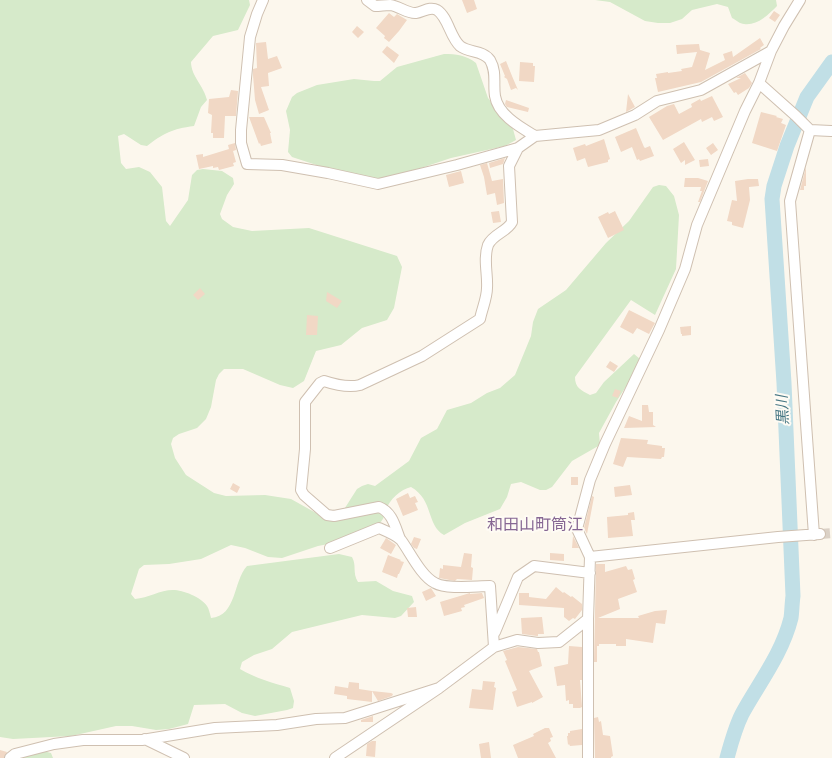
<!DOCTYPE html>
<html>
<head>
<meta charset="utf-8">
<style>
  body { margin:0 }
  canvas { display:block; background:#fcf7ed }
</style>
</head>
<body>
<canvas width="832" height="758"></canvas>
<script>
const c = document.querySelector('canvas').getContext('2d');
c.lineJoin = 'round';
function fillPath(path, color) { c.fillStyle = color; c.fill(path, 'evenodd'); }
function trace(path, color, width, dash) { c.strokeStyle = color; c.lineWidth = width; c.lineCap = dash ? 'butt' : 'round'; c.setLineDash(dash || []); c.stroke(path); }
function write(font, color, halo, rows, align = 'center') {
  c.font = font + ' Mulish,"Noto Sans JP",sans-serif'; c.lineWidth = 4; c.setLineDash([]); c.textBaseline = 'middle'; c.strokeStyle = halo; c.fillStyle = color; for (const [text, x, y, turn = 0] of rows) {
    c.save(); c.translate(x, y); c.rotate((+turn || 0) * Math.PI / 180); c.textAlign = isNaN(turn) ? turn : align; if (halo) c.strokeText(text, 0, 0); c.fillText(text, 0, 0); c.restore();
  }
}
fillPath(new Path2D(`
  M0,0H249L250,5L238,30L213,36L191,62C191,76 204,86 207,100L201,107L194,126C172,129 164,133 147,146L141,145L124,134L118,136L121,163L126,169L139,167L150,172L162,187L166,221L170,226L188,200L192,175L197,170L203,169L222,171L233,178L234,184L227,195L220,214L222,219L233,227L252,231L309,228L397,256L402,267L394,308L387,320L362,328L341,345L316,351L304,381L293,388L280,385L243,369H224L219,374L216,380L211,407L206,419L197,428L179,434L173,438L171,444L175,458L186,475L214,493L226,496L265,495L291,499L325,518L343,511L357,489L362,486L368,484L375,486L409,461L421,438L437,429L447,410L471,403L487,393L500,388L515,375L531,336L533,322L538,309L566,290L606,243L629,221L653,187L659,185L666,186L674,196L679,215L676,269L655,315L631,300L575,377C575,388 581,390 590,395L596,393L604,382L634,354L640,359V365L616,402L599,433L600,445L572,461L552,487L546,490H540L521,482L511,484L507,497L500,509L465,523L444,535C426,525 434,500 411,487C401,489 389,500 386,510C384,516 384,519 379,524L344,541L318,546L282,558L268,557L245,548L231,545L201,559L169,564L144,565L139,569L131,594L135,599C148,598 160,590 173,590C183,590 201,597 207,606C209,609 210,614 211,618C237,616 233,581 247,566L339,554L352,557C357,566 352,572 358,582L376,581L393,591L412,596L414,602L401,616L395,618L362,615L292,632L272,649L254,655L242,662L240,669C255,678 273,683 290,688L294,701L293,708L287,710L255,716L242,713L225,704L194,705L188,724L169,729L156,730L132,726H116L71,736L13,739L0,737Z
  M595,0H776L777,6C768,15 757,26 744,24C740,24 736,20 732,18L728,7L717,4L692,10L682,19L670,23H658L645,21L610,2Z
  M444,54C456,54 466,55 476,63L488,98L513,129L516,140L505,146L451,158L421,168L398,180L386,183L344,174L292,157L288,152L290,130L286,111L292,97L297,93L317,85L354,79L374,81H380L397,67Z
  M32,748L51,753L53,758H15Z`), '#d6eaca');
trace(new Path2D(`
  M727,758C731,743 735,728 742,714C759,683 782,654 791,618C792,611 792,603 793,596L784,383L772,199L774,186L787,146L807,97L832,62`), '#c1dfe6', 15);
fillPath(new Path2D(`
  M462,0H474L477,9L467,13Z
  M774,11L780,15L775,22L769,18Z
  M389,13L394,17L397,14L407,20L399,31L389,42L384,38L385,36L376,28Z
  M357,26L364,32L358,38L352,32Z
  M760,38L764,45L760,48L761,49L701,82L658,92L655,78H657L656,74L668,72V73L682,71L681,69L692,67L697,52L677,54L676,45L699,44L700,50L710,53L705,70L725,60L723,54L732,51L733,57Z
  M266,42L268,59L277,56L282,68L268,73L269,86L261,87L269,110L259,114L255,100L253,75V69L257,68L256,43Z
  M387,46L399,55L394,63L382,52Z
  M506,61L512,76L518,90L516,88L511,90L507,79L504,77L505,76L500,64Z
  M520,62L533,63V66H535L534,82L519,81Z
  M745,73L752,83L749,88L738,95L736,92L734,93L728,84L741,78H736Z
  M231,90L238,91L236,116H225L224,138H213V133H211L212,115L208,113L209,99L229,97Z
  M628,94L635,107L626,112Z
  M712,96L723,117L714,121L712,117L702,122L701,119L663,140L649,117L667,106L674,104L679,114L692,107L691,104L700,99L701,101Z
  M506,100L529,108L528,112L507,107L505,104Z
  M761,112L777,116L776,117L783,119L781,123L786,125L777,151L752,143Z
  M249,117H264L271,133H270L272,143L261,146L260,143L259,144Z
  M636,128L644,147L645,148L650,146L654,156L640,161L639,159L637,160L632,147L621,152L615,137Z
  M604,139L610,159L608,160V162L588,167L585,158L577,161L573,148L585,144L586,146Z
  M684,142L695,160L685,165V160L681,163L673,149Z
  M235,143L236,150L233,151L236,162L233,163L234,166L219,170L218,167L213,168V166L199,169L196,155L203,154V157L229,149L228,145Z
  M713,143L718,150L711,155L706,148Z
  M505,158L503,164L490,168L489,163Z
  M708,159L709,166L700,167L699,160Z
  M487,163L492,181L503,179L504,203L497,205L495,193L487,195L484,177L480,165Z
  M806,167V186H804V190H800Z
  M461,171L464,183L449,187L446,175Z
  M685,178H698L708,181L700,202H698L702,191H700L701,187H684Z
  M748,179H758L759,186L749,187L750,200L743,228L732,225V222L727,221L732,200L737,201L735,181Z
  M499,211L501,222L493,223L491,212Z
  M615,211L624,230L608,238L598,217L608,212L609,214Z
  M200,288L205,294L198,300L193,295Z
  M327,292L342,301L337,308L326,301Z
  M629,310L655,323L649,334L637,328L633,334L620,327Z
  M307,315L318,316L317,335H306Z
  M691,326V335L682,336V334H681L680,327Z
  M610,361L618,366L614,372L606,367Z
  M615,389L621,391L618,398L612,396Z
  M642,405H648L649,412H653V425L656,427L624,428L629,416L642,421Z
  M621,438L648,440L647,444L662,446V448H665L664,457H662L661,459L627,457L623,467L613,464Z
  M571,477H578V485H571Z
  M233,483L240,487L237,493L230,489Z
  M630,485L632,495L615,497L614,487Z
  M408,493L410,498L415,496L418,502L415,503L418,510L403,516L396,499Z
  M592,496L594,497L587,534L584,528Z
  M634,512L635,520H631L633,536L608,538L607,517L628,515V513Z
  M573,536L579,548H572Z
  M414,537L421,539L417,549L414,548L411,544Z
  M386,538L396,545L391,554L380,548Z
  M464,553L472,554L471,567L473,568L472,580L457,579L455,581L439,578L440,568L443,569V565L461,567Z
  M550,553L564,554V561L550,560Z
  M388,555L401,560L400,561L404,562L399,574H398L397,578L382,572Z
  M596,564H605V572L626,566L628,570L632,569L635,579L633,580L637,592L618,599L620,609L598,618H639L638,616L655,611L667,610L665,624L656,623L653,643L626,639V646H616V644H599V646H597V662H594Z
  M556,587L563,593L564,592L571,597L572,596L582,604V610L575,619L573,618L569,621L564,617V608L519,605V593H529V597L546,599Z
  M431,588L436,596L426,601L422,592Z
  M470,593V594L482,593L484,598L464,605L465,607L461,608L462,611L444,616L440,602Z
  M416,607L417,617H408L407,608Z
  M542,617L544,634H538V636H537L522,634L521,618Z
  M569,646L582,647V680H580L582,707L580,708H573V704H569V700L566,701L565,685L557,686L554,667L568,664Z
  M518,647L537,649L538,652H539L542,666L529,671L543,697L532,703V702L517,707L512,692L517,690L505,661L507,660L503,651Z
  M483,681L495,682L494,687L496,688L493,710L469,708L472,689L482,690Z
  M349,682L359,683V689L372,691V702L347,699V696L334,694L335,686L348,688Z
  M372,691L391,693L393,694L392,696L378,701Z
  M373,716V722H361V720Z
  M598,717L599,722L601,721L603,735L610,736L613,756L611,757V758H595L594,718Z
  M545,728H549L553,737L550,738L551,741L548,743L556,758H518L513,745L534,736L533,734Z
  M582,729V745L570,746L569,744L568,745L567,736H568V733H570V731Z
  M372,741H376L375,757L366,756L367,744Z
  M489,742L491,758H481L479,744Z
  M0,750L7,752L4,758H0Z`), '#f1d8c5');
trace(new Path2D(`
  M820,534L832,533`), '#dbd1c6', 10, [10, 5]);
const minor = new Path2D(`
  M263,0L257,14L250,37L241,130V143L247,164L282,165L328,173L378,184L457,165L518,148L535,136L599,130L635,115L657,101L701,90L771,51
  M367,0L375,6C380,6 385,5 390,5C399,6 408,14 416,13C423,12 430,6 437,10C448,17 450,37 460,46C469,53 483,50 490,60C497,72 493,84 495,96C498,115 520,127 535,136
  M759,83L796,116L810,130L831,131
  M810,130L790,201L814,535
  M400,539C395,526 392,512 379,507L334,516L327,515L304,495L301,490L305,449V402L320,383L324,381C336,385 348,388 360,385L422,356L480,319C482,309 487,298 487,288C488,274 483,259 488,245C493,234 507,232 512,222L509,166L518,148
  M330,548L379,528C386,531 396,535 401,540C410,552 421,576 435,583C447,590 476,586 490,586L494,647
  M590,557L778,537L820,534
  M495,632L518,577L534,566L590,573
  M145,739L184,758
  M10,758L15,754L54,744L83,740H142L215,728L277,725L316,719L345,718L439,688
  M335,758L439,688L494,647L517,640L538,643L559,642L588,619
  M588,758V619L590,557L577,529L590,480L605,444L659,330L685,269L697,225L745,111L759,83L771,51L784,26L800,0`);
trace(minor, '#cfc0b1', 12);
trace(minor, '#fff', 10);
write('italic 15px', '#467683', '#fefbf4', [
  ["黒川",783,410,-93]
]);
write('16px', '#866793', '#fefbf4', [
  ["和田山町筒江",535,525]
]);
</script>
</body>
</html>
